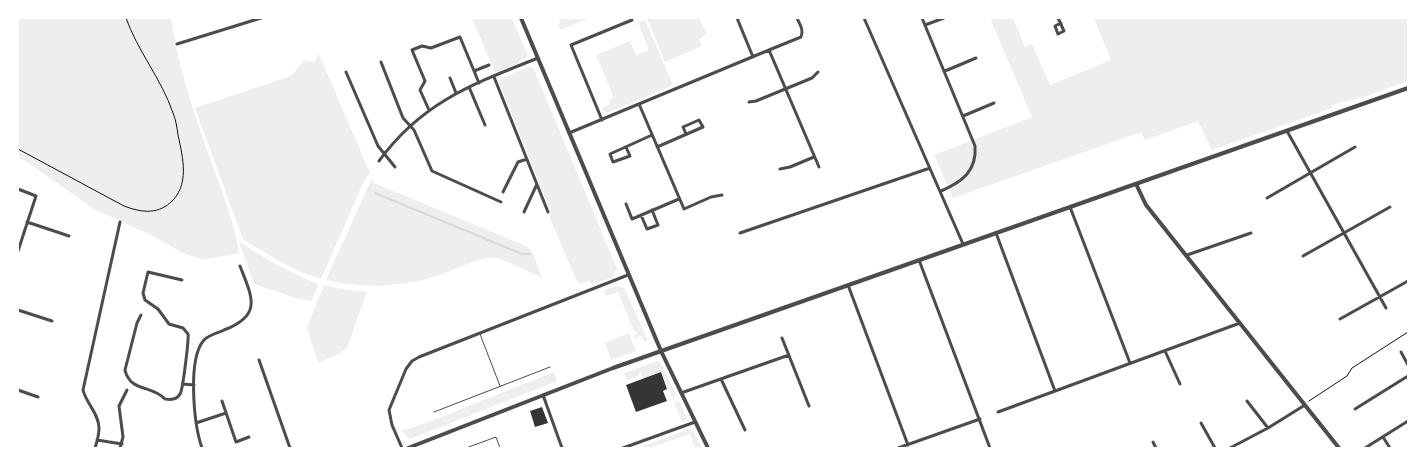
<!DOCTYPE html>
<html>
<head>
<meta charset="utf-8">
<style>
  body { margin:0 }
  #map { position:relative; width:1426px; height:466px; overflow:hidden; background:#fff; font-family:Raleway,sans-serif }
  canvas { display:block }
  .frame { position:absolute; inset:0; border:19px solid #fff; pointer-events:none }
</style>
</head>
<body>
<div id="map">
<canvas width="1426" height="466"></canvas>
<div class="frame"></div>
</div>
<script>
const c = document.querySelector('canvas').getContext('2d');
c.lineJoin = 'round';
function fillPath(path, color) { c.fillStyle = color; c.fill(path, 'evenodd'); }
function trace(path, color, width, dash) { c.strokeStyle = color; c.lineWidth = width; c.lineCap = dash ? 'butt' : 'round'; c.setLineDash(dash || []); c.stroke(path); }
fillPath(new Path2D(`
  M18,18H171C178,67 194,114 211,161C222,192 234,221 239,253L203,260L183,253L149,234L94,209L18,156Z
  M472,18H512L528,56L518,63L495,73Z
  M562,18L569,20L574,18H590L560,30L558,24L560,23L559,19Z
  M647,18H699L707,34L699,39L702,46L665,62Z
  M990,18H1013L1025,47L1032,44L1050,85L1111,60L1094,18H1408V81L1364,97L1331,105L1332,108L1212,150L1198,121L1145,140L1141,132L953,198L934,155L1032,117Z
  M645,20L673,85L607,113L604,111L602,106L605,107L610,104L609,100L614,98L596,55L630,41L636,55L649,50L638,22Z
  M319,54L370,173L363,183L321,279L298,271L274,258L243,239L195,108L291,76L304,60L314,62Z
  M528,67L534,69L617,269L611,278L592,285L590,281L578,284L550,218V210L498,80Z
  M372,178L374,183L526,246L532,251L542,278C529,272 508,261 496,258C480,256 456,270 440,275C402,287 365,289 326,280Z
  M239,242C265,258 290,273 319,284L311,301L299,299L254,284Z
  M324,285L340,289L367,292L347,348L339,354L318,363L307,327Z
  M616,286L624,288L648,340L644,342L641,335L635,338L634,336L637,334L635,330L632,331L633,329L618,292L606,296L603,290Z
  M629,333L636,351L611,360L605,343Z
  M657,361L661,363L677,396L672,397L661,372L643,379L641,373L639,374V376L627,380L624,373Z
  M554,372L557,381L410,439L401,431L426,423Z
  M679,401L687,418L686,422L682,421L674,403Z
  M689,429L694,432L702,448H689L694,446L690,434L649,448H644L643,446Z`), '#eee');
trace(new Path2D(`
  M375,193L522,254H530`), '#d9d9d9', 2);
fillPath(new Path2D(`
  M661,372L667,389L663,391L667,401L636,412L626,385Z
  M542,407L548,423L535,427L530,411Z`), '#353535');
trace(new Path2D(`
  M18,149L124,206C140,212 156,215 170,203C190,186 183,158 178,135C177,128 176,120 173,113C162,80 137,50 126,18
  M1309,401L1347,376L1352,368L1408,332`), '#111', 1);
trace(new Path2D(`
  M480,334L500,386
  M434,412L550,367
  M466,448L496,437L500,448`), '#4c4c4c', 1);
trace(new Path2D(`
  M737,18L753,57
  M864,18L963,244
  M922,18L975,146C977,171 962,182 941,191
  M1058,18L1064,31L1058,34L1055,26L1061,23
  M925,25L944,18
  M177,44L261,18
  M769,50L801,37C804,30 800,25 797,18
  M381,62L403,118L414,130L432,171L501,202
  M474,71L489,65
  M945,71L976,58
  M346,72L378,146L395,167
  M494,77L548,212
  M450,78L456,93
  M469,87L485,125
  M749,102L756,101L812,78L818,72
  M639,104L684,209L711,197L722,195
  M429,110L420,90L425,81L412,50L422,46L431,48L460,37L479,83
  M963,116L994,103
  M602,120L571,45L632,20
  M1287,131L1386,308
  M569,133L769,50L819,167
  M626,147L630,156L613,162L610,154L652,135
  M657,147L703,127L699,120L683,127L686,134
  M379,161C422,102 473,84 538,58
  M780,169L790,167L814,157
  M18,189L36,196L18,251
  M503,192L518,162L527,159
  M1267,198L1355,147
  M626,204L632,219L679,199
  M1070,207L1130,363
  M524,212L537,184
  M641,215L647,229L658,225L652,210
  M27,222L69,236
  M740,233L930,168
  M996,233L1055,391
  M1187,255L1251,233
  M1303,256L1390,207
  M919,260L990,448
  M848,285L908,445
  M18,310L52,321
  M141,315L137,323L125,370C130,392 152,385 165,399C171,400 177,400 180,394C183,390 189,338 188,334L183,328L169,324L158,309L145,300L143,293L148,272L182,280
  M1340,319L1408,281
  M782,338L809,406
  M1165,351L1180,384
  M1401,352L1408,365
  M259,360L290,448
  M721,379L745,430
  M183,384L194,385
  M18,390L38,397
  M681,393L789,355
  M543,395L562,448
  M222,401L236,442L249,437
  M1247,401L1268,428
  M1355,409L1408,376
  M998,412L1240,323
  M196,423L226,413
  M1201,423L1215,448
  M1383,437L1390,448
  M97,440L122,444
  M1153,442L1156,448
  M95,448C97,442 99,435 99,428C99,414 86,403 83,390L120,222
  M120,448L123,437L119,406L127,390
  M202,448C194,425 187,359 204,340C209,335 218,333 224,330C263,315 252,297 240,266
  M402,448L392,425L389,410L406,369L412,361L419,357L628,275
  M623,448L695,422
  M898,448L980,419
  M1230,448L1268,428L1305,405
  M1365,448L1408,421`), '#4c4c4c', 3);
trace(new Path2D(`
  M521,18L661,351L708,448
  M1136,184L1146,205L1339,448
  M408,448L613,368L1408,88`), '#4c4c4c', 4);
</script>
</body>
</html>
